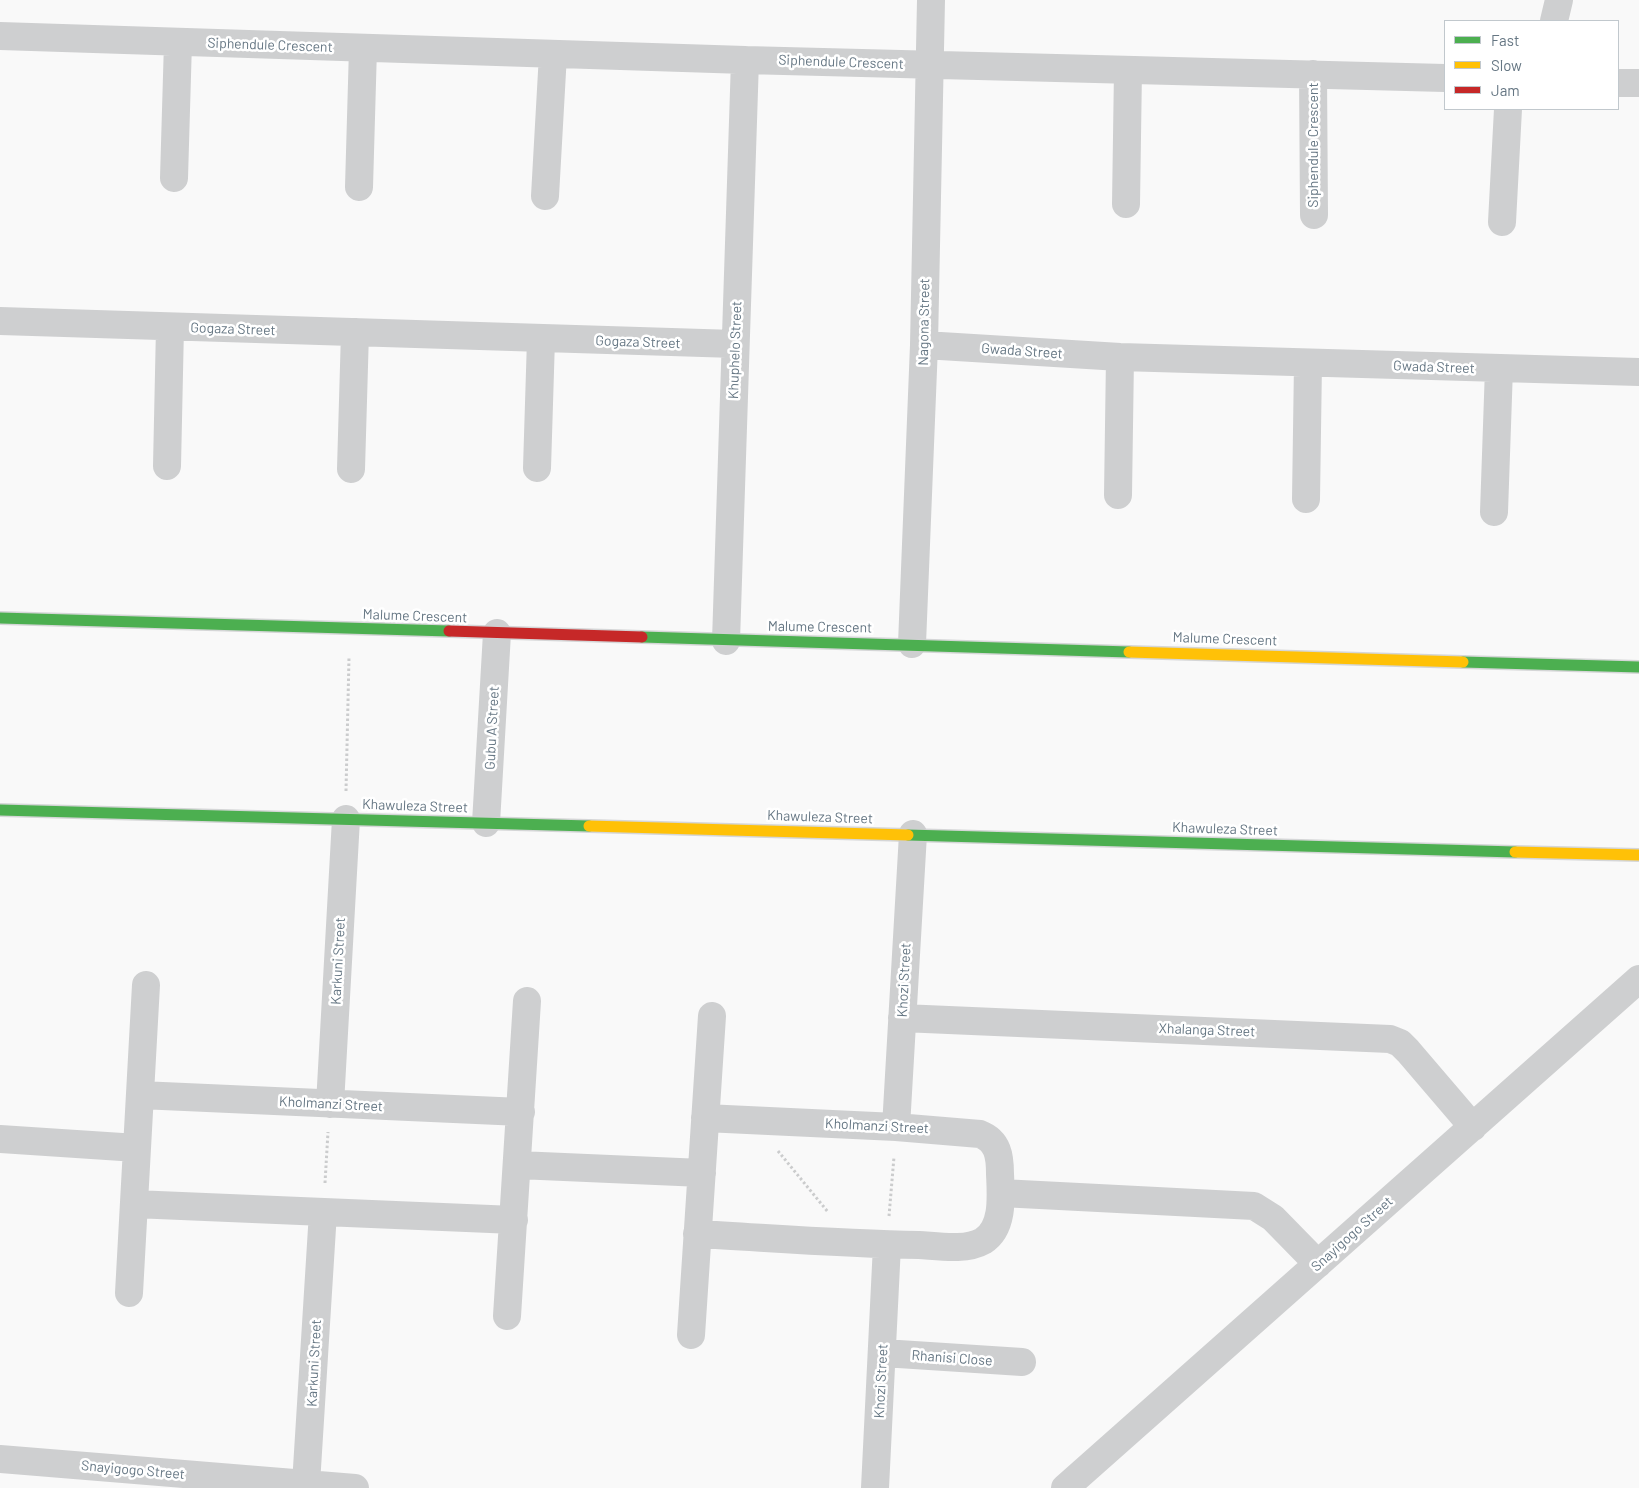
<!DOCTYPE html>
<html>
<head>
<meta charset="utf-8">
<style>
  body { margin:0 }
  #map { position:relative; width:1639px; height:1488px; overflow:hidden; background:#f9f9f9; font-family:Barlow,sans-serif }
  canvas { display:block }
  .legend { position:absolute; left:1444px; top:20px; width:175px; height:90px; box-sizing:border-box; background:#fff; border:1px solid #c1c8cd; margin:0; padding:6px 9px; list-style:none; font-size:15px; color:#657683 }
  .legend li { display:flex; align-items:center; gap:10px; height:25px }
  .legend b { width:25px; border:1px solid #c1c8cd }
</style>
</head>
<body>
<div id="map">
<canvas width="1639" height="1488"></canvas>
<ul class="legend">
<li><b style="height:6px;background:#4caf50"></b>Fast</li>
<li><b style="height:6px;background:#ffc107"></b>Slow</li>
<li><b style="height:6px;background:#c62828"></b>Jam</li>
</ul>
</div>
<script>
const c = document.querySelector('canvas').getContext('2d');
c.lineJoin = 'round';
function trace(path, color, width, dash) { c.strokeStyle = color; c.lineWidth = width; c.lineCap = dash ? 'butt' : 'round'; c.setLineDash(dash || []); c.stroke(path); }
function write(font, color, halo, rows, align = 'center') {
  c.font = font + ' Barlow,sans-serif'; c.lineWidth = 5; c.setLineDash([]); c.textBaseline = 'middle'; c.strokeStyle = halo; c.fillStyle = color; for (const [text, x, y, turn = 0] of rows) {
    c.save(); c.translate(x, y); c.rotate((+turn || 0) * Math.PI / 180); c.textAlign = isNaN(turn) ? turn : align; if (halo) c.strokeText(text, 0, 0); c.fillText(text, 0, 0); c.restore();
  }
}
const fast = new Path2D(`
  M0,618L449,631
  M642,637L1129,652
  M1463,662L1639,667
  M0,810L589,826
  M908,835L1515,852`);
const slow = new Path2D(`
  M1129,652L1463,662
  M589,826L908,835
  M1515,852L1639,855`);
const jam = new Path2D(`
  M449,631L642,637`);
trace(fast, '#d5d6d7', 14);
trace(slow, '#d5d6d7', 14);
trace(jam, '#d5d6d7', 14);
trace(new Path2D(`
  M346,791L349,657
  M778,1151L828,1212
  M325,1183L328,1132
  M889,1216L894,1157`), '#cbcccd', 3, [2.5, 2.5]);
trace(new Path2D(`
  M1554,21L1559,0
  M0,36L745,60L1445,78
  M1313,74L1314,215
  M1618,83H1639
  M174,178L178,42
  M359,187L363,48
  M545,196L553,54
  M1126,204L1128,70
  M1502,222L1508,109
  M0,321L735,344
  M924,345L1120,357L1639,372
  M167,466L170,327
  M537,468L541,339
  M351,469L355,332
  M1118,495L1120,357
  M1306,499L1308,363
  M1494,512L1499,368
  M726,641L745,60
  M912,644L924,345L931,0
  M486,823L497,633
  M902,1018L1390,1039L1400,1043L1408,1051L1473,1127
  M140,1095L521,1112
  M330,1104L346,819
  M896,1127L913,834
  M0,1139L137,1148
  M518,1165L702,1173
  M1001,1193L1254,1206L1273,1218L1318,1264
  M134,1204L514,1220
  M697,1234C771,1238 845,1244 919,1245C937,1246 966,1251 983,1241C1004,1228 1001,1196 1000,1174C1000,1156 998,1141 980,1134L896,1127L705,1118
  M129,1293L146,985
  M507,1316L527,1001
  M691,1335L712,1016
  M883,1353L1022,1362
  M0,1459L355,1488
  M306,1484L323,1212
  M875,1488L887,1245
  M1065,1488L1639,979`), '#cecfd0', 28);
trace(fast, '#4caf50', 11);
trace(slow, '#ffc107', 11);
trace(jam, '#c62828', 11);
write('14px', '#657683', '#fff', [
  ["Siphendule Crescent",270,45,2],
  ["Siphendule Crescent",841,62,2],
  ["Siphendule Crescent",1313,145,-90],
  ["Nagona Street",924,322,-89],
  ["Gogaza Street",233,329,2],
  ["Gogaza Street",638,342,2],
  ["Khuphelo Street",735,350,-88],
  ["Gwada Street",1022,351,4],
  ["Gwada Street",1434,367,2],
  ["Malume Crescent",415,616,2],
  ["Malume Crescent",820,627,1],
  ["Malume Crescent",1225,639,2],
  ["Gubu A Street",492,728,-87],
  ["Khawuleza Street",415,806,2],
  ["Khawuleza Street",820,817,2],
  ["Khawuleza Street",1225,829,2],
  ["Karkuni Street",338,961,-87],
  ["Khozi Street",904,980,-87],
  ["Xhalanga Street",1207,1030,2],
  ["Kholmanzi Street",331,1104,3],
  ["Kholmanzi Street",877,1126,3],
  ["Snayigogo Street",1352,1234,-42],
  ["Rhanisi Close",952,1358,4],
  ["Karkuni Street",314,1363,-87],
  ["Khozi Street",881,1381,-87],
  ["Snayigogo Street",133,1470,5]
]);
</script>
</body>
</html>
